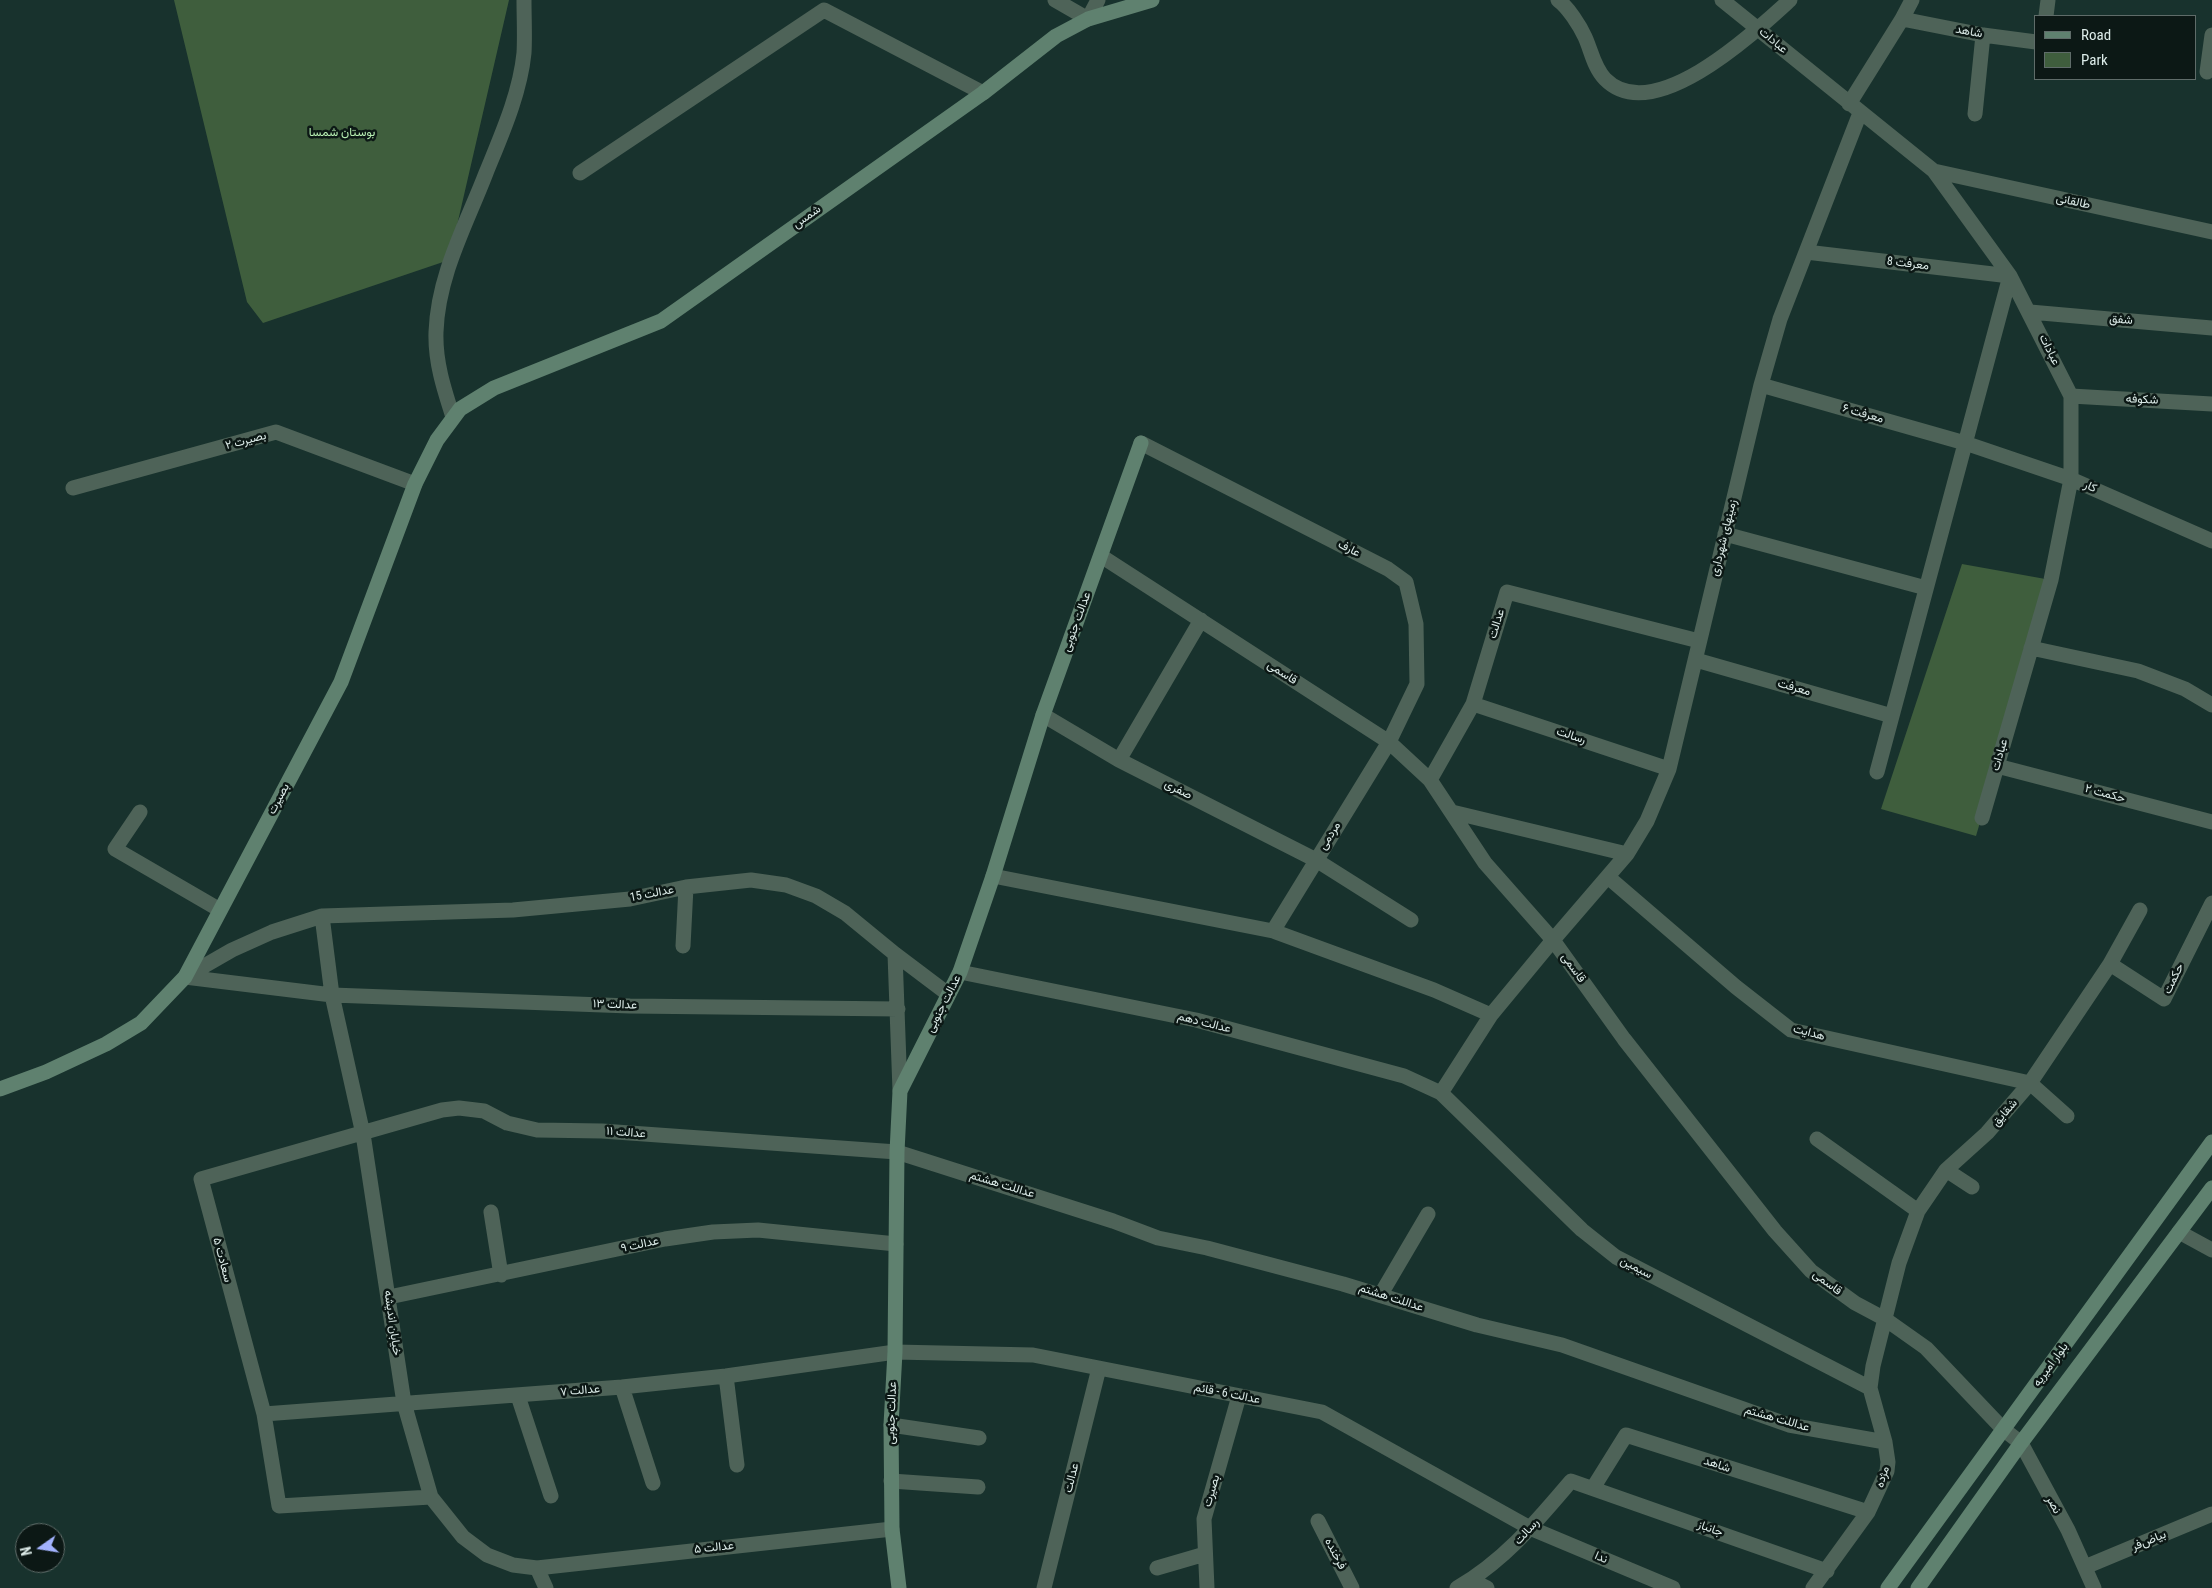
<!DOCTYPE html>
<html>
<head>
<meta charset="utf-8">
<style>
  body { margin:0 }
  #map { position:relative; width:2212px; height:1588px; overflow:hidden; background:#18322d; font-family:"Roboto Condensed",sans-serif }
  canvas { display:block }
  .legend { position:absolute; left:2034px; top:15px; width:162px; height:65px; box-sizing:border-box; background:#0c1815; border:1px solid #5f6c69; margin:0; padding:6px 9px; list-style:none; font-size:15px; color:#dcebe8 }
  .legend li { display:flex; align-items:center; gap:10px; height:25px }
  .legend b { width:25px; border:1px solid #5f6c69 }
  .north { position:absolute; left:15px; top:1523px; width:50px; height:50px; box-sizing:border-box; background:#0c1815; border:1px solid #5f6c69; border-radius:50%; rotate:257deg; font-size:14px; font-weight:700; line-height:20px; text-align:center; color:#dcebe8 }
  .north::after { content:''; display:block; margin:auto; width:18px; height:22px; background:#a2b2fd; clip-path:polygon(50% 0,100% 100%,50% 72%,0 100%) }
</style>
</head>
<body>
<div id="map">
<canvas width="2212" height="1588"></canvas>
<ul class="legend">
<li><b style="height:6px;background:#5f816f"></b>Road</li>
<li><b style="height:14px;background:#3f5e3d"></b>Park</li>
</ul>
<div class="north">N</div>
</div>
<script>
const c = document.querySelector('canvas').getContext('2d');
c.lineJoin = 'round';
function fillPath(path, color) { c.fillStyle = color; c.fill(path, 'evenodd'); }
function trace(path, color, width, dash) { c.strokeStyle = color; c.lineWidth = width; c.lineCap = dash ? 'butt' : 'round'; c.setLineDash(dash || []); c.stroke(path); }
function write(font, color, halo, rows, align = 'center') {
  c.font = font + ' "Roboto Condensed",Vazirmatn,sans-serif'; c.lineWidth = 5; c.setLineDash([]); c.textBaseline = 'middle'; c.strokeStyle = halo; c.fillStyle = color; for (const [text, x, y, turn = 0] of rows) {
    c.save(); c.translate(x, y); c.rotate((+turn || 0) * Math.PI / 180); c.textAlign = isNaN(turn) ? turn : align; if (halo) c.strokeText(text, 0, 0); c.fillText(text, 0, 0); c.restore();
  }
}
fillPath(new Path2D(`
  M174,0H509L449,260L263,323L247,302Z
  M1962,564L2051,580L1976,836L1881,809Z`), '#3f5e3d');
trace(new Path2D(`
  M1055,0L1088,19L1098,0
  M1558,0C1568,7 1580,26 1585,37C1591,50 1594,68 1605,79C1653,128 1755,32 1790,0
  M1722,0L1934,171L2010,276L2071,396V479L2051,580L1982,818
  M2046,16L2048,0
  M1902,19L1983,35L2036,42
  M2207,72L2212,35
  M1849,104L1902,19L1912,0
  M1975,114L1983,35
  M1934,171L2212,232
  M580,173L824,10L983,93
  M1806,252L2010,276L1877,772
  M2030,312L2212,328
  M1761,385L1965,443L2071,479L2212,541
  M2071,396L2212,404
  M453,417C444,389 435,362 436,332C438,275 466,225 486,173C501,136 520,94 524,53C525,36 524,18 524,0
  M1141,443L1388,569L1406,582L1416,624L1417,684L1389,742L1273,931
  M73,488L276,432L415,484
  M1725,534L1926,588
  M1101,556L1389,742L1430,780L1485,863L1553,940L1624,1039L1775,1231L1811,1271L1855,1303L1885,1319L1926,1348L2003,1429L2021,1443L2068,1530L2094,1588
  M2031,648L2138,671L2185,689L2212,705
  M1696,660L1892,716
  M1473,704L1669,769
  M1043,715L1119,760L1316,860L1411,920
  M1119,760L1201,620
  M1997,766L2212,822
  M1430,780L1473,704L1507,592L1699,641
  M140,812L115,849L220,910
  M1452,812L1627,854
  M993,876L1273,931L1434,990L1491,1015
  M1608,877L1736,987L1791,1030L2030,1083L2067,1116
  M322,916L332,995L363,1134L404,1403L431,1497L463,1537L487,1555L513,1565L537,1568L892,1529
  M683,946L686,887
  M895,954L900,1091
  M2110,964L2164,999L2212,903
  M960,972L1196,1020L1404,1076L1441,1093L1582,1230L1616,1257L1870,1388
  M185,977L232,950L272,932L322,916L513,910L630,899L686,887L751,880L786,885L816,896L845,913L895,954L948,994
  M185,977L332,995L630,1006L898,1009
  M1441,1093L1491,1015L1553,940L1627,854L1647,821L1669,769L1761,385L1780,319L1860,113
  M1817,1139L1918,1211
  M1946,1170L1972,1187
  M491,1212L501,1275
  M2179,1232L2212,1250
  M1381,1294L1428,1214
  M389,1297L665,1239L713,1232L758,1230L896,1244
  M726,1376L737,1465
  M622,1387L653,1483
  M518,1396L551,1496
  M264,1414L622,1387L726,1376L895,1352L1033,1355L1322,1412L1530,1528L1673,1588
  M891,1425L979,1438
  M891,1481L978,1487
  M1593,1488L1626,1435L1868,1512
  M431,1497L279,1506L264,1414L201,1179L442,1110L459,1108L484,1111L507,1123L537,1130L602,1131L897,1152L1113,1221L1158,1238L1207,1248L1343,1284L1477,1325L1562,1345L1789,1425L1885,1442
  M1318,1521L1352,1588
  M2085,1567L2212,1514
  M537,1568L546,1588
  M1157,1568L1205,1554
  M1471,1580L1487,1588
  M1044,1588L1099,1368
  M1207,1588L1204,1519L1239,1396
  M1457,1588C1505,1560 1536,1522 1571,1481L1827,1571
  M1813,1588L1868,1512L1887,1471L1888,1462L1885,1442L1870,1388L1873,1366L1899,1263L1918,1211L1946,1170L1987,1133L2030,1083L2110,964L2140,910`), '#4e6358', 15);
trace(new Path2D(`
  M0,1089L46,1072L106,1044L141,1023L185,977L341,682L415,484L437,440L460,409L494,388L661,321L983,93L1056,36L1088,19L1152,0
  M899,1588L892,1529L891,1425L895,1352L897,1152L900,1091L960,972L993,876L1043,715L1141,443
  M1888,1588L2212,1142
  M1918,1588L2021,1443L2212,1188`), '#5f816f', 15);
write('12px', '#dcebe8', '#0c1815', [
  ["شاهد",1969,32,10],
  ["عبادات",1773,41,40],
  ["طالقانی",2073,202,12],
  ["شمس",807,217,-35],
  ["معرفت 8",1908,264,7],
  ["شفق",2121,320,5],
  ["عبادات",2049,350,64],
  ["شکوفه",2142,400,3],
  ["معرفت ۶",1863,414,16],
  ["بصیرت ۲",246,441,-15],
  ["کار",2090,487,24],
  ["زمینهای شهرداری",1724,538,-76],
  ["عارف",1349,549,27],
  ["عدالت جنوبی",1077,622,-70],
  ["عدالت",1497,624,-73],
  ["قاسمی",1282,673,33],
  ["معرفت",1794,688,16],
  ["رسالت",1571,736,18],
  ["عبادات",2000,755,-74],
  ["صفری",1178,790,27],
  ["حکمت ۲",2105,794,15],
  ["بصیرت",279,799,-62],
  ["مردمی",1330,836,-58],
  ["عدالت 15",652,894,-11],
  ["قاسمی",1573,968,54],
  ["حکمت",2174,979,-64],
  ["عدالت جنوبی",944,1004,-63],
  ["عدالت ۱۳",615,1005,2],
  ["عدالت دهم",1204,1023,14],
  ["هدایت",1809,1033,15],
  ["شقایق",2005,1113,-49],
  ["عدالت ۱۱",626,1133,4],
  ["عداللت هشتم",1002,1185,17],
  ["عدالت ۹",640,1245,-12],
  ["سعادت ۵",222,1260,75],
  ["سیمین",1636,1268,28],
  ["قاسمی",1827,1283,37],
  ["عداللت هشتم",1391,1298,18],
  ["خیابان اندیشه",392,1323,82],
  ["بلوار امیریه",2051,1365,-54],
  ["عدالت ۷",580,1391,-5],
  ["عدالت 6 - قائم",1227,1394,11],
  ["عدالت جنوبی",892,1413,-88],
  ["عداللت هشتم",1777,1419,16],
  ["شاهد",1717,1465,18],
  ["مژده",1883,1477,-73],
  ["عدالت",1072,1478,-76],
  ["بصیرت",1212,1491,-74],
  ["نصر",2053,1505,60],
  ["جانباز",1710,1529,20],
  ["رسالت",1527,1532,-48],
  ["بیاض‌فر",2149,1541,-22],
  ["عدالت ۵",714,1548,-6],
  ["فرخنده",1335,1554,63],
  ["ندا",1601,1558,23]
]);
write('12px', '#b7efb2', '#0c1815', [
  ["بوستان شمسا",342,133]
]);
</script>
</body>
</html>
